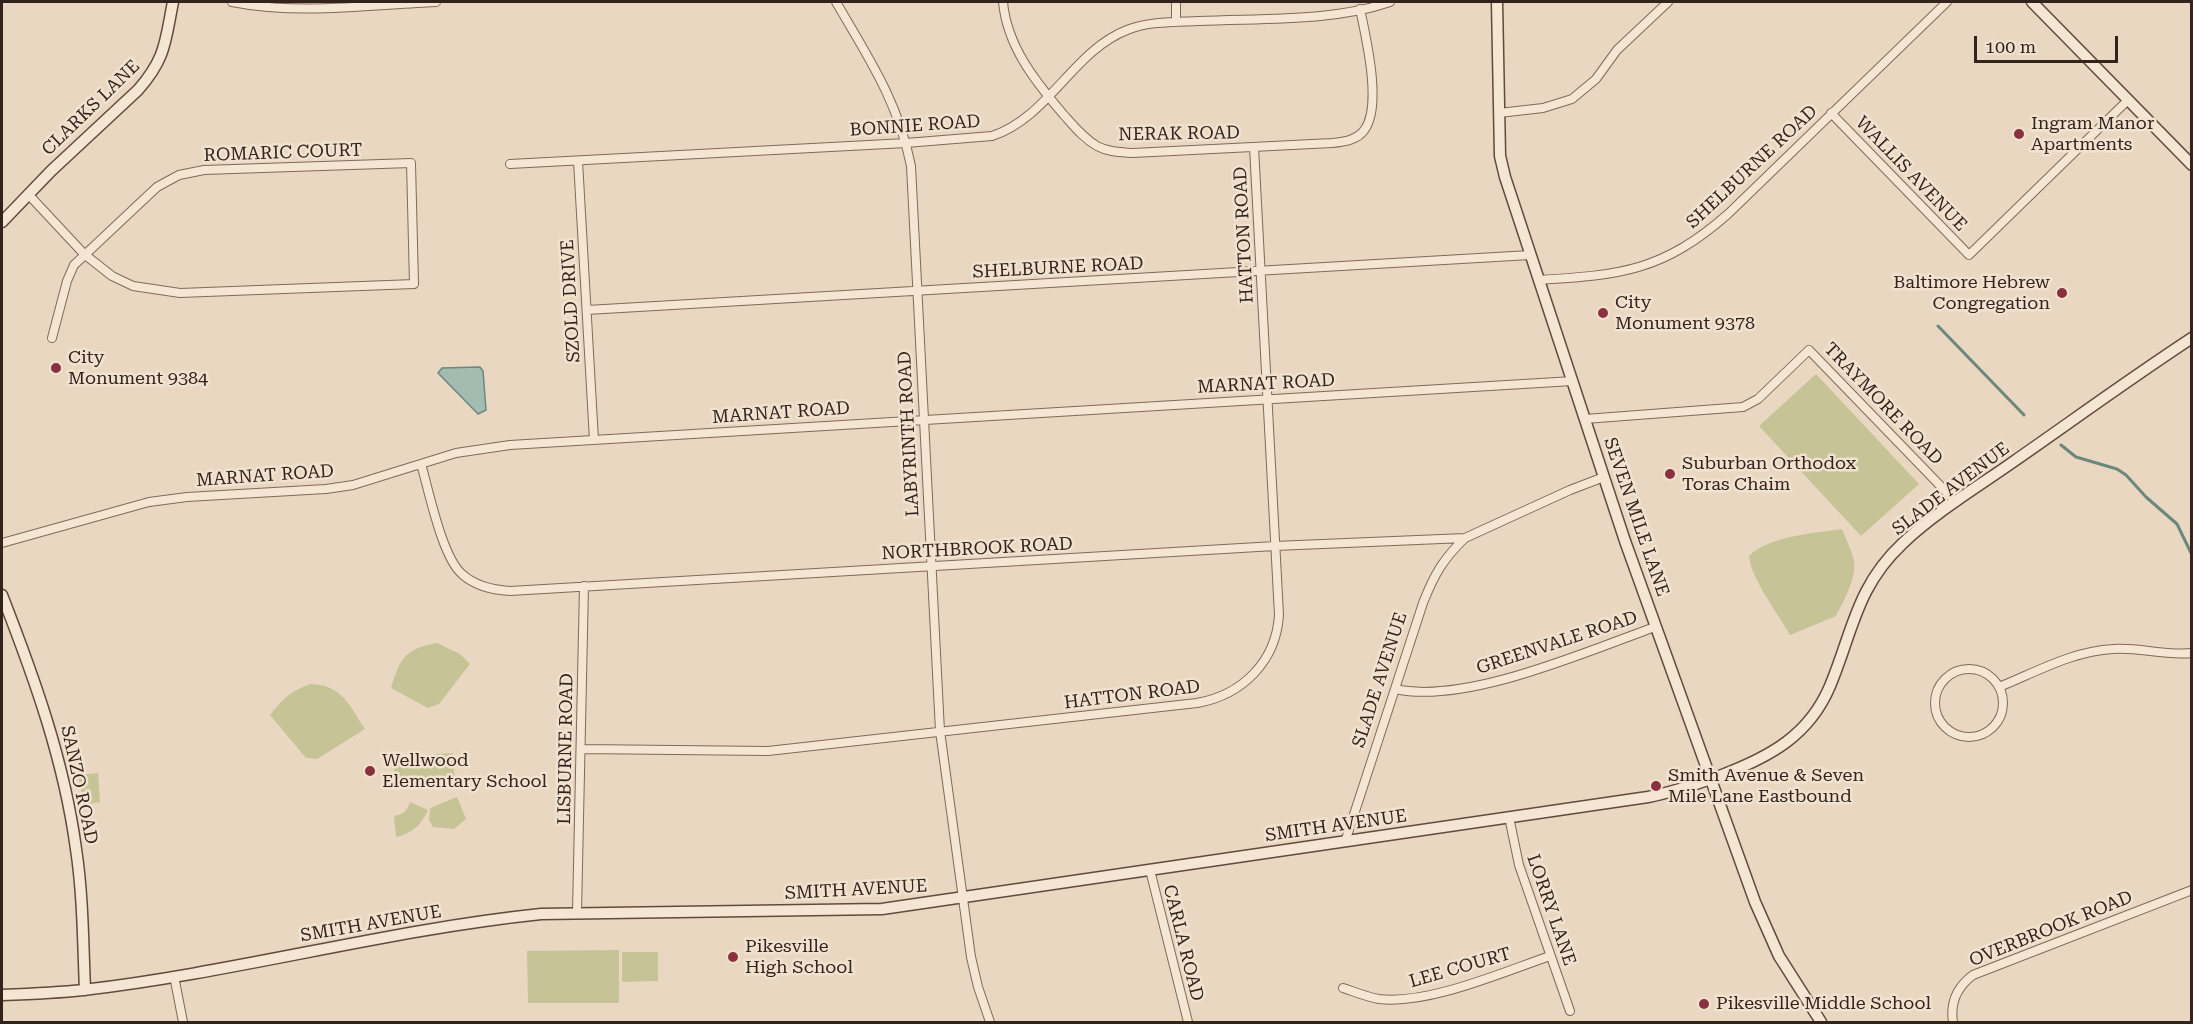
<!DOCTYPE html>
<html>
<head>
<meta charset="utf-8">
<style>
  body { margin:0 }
  #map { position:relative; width:2193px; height:1024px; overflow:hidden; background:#e9d7c1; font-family:"Roboto Serif",serif }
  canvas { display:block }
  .frame { position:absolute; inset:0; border:3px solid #32241d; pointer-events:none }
  .scale { position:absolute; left:1974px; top:36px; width:144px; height:27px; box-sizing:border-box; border:3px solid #32241d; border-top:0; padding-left:8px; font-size:18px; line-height:21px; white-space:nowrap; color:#32241d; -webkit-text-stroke:4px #f1e2d0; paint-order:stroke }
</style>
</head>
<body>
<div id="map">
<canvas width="2193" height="1024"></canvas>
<div class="frame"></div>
<div class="scale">100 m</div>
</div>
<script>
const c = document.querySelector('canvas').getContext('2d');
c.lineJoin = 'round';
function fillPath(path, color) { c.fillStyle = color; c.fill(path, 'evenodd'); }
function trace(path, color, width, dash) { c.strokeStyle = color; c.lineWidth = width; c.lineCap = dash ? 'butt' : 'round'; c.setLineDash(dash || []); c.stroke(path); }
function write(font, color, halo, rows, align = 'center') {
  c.font = font + ' "Roboto Serif",serif'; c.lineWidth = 5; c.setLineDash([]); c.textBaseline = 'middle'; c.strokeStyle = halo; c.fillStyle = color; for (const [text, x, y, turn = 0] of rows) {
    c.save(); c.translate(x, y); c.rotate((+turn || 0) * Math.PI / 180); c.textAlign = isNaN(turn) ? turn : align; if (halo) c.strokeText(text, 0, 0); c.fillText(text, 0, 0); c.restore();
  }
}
fillPath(new Path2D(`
  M1816,374L1919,484L1861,536L1759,426Z
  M1842,529C1846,539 1852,551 1854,561C1856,580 1844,600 1836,616L1790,635C1779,615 1750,577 1749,556C1768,536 1816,533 1842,529Z
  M437,643L460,654L470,664L439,704L428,708L391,688C400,658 405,649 437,643Z
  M311,684C342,685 350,706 365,729L317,759L306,758L270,715C283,699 291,690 311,684Z
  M453,753L455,784L395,788L393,757Z
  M98,773L100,802L84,805L78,775Z
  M457,797L466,819L454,829L433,827L429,820L430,808Z
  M410,802L428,810C422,824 412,834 396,837L394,816C404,814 407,811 410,802Z
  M619,950V1003H528L527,951Z
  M622,952H658V981L622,982Z`), '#c6c496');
const water = new Path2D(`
  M480,367L483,371L486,410L478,414L438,373L442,368Z`);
fillPath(water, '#a3bcb1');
trace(water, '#6b887d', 1.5);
trace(new Path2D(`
  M1938,326L2024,415
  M2061,445L2076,457L2117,469L2126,475L2146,497L2177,524L2192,555`), '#6b887d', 3);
const street = new Path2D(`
  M232,2C298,15 369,5 436,2
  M836,2C868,57 898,101 911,166L940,731L971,957L978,987L990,1022
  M1003,2C1007,46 1035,81 1063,114C1073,125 1083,138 1097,146C1108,152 1120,152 1133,153L1332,143C1344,142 1358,140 1365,129C1382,104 1366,38 1360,9
  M1176,22V2
  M1499,113L1543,108L1572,99L1596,79L1617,50L1668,2
  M1831,113L1969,255L2128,100
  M578,161L594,440
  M510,164L906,143L992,136C1048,118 1073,51 1127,30C1149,21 1176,22 1199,21C1260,18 1332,22 1390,2
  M28,194L84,254L112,276L133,286L180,293L414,284L411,163L204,170L179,175L157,187L74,265L67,281L52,338
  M1539,280C1622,275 1663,271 1728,214L1947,2
  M587,310L1530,255
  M1585,419L1743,407L1758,399L1809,350L1956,502
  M421,464C429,491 442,557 462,574C475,586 493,590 510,591L1275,546L1465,538L1570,490L1604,477
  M2,543L149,502L187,497L326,489L353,485L456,453L510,445L1573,381
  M1935 703a34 34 0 1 1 68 0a34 34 0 1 1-68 0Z
  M1999,687C2036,672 2073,651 2113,649C2139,647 2165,656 2192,653
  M1395,689C1466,705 1587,651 1655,627
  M581,749L768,751L1197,703C1242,695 1276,662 1279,615L1254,147
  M1509,817L1519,865L1570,1011
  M1345,842L1423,603C1434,575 1443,559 1465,538
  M1150,870L1188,1022
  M577,912L584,586
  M174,976L183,1022
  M1343,988C1355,992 1367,997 1379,999C1428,1005 1503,972 1550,956
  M1953,1022C1950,1003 1957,987 1973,975L2192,890`);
const secondary = new Path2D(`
  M1497,2L1500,156L1505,177L1625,541L1755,902L1779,956L1821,1022
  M2032,2L2192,165
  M2,222L51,171L138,90C166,58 165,42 173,2
  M2,595C34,677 64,760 76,849C83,895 83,943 85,990
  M2,995C29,994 56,993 83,990C237,972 387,930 541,914L882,909L1648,797C1674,792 1697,784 1722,775C1769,757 1809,736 1830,686C1853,631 1856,587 1903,543C1936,512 1976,488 2013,462C2072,421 2131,378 2192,338`);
trace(street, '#81695a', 10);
trace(secondary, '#624a3e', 13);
trace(street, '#f5e5d3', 8);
trace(secondary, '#f5e5d3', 10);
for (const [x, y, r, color] of [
  [2019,134,6,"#8a303f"],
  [2062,293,6,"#8a303f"],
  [1603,313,6,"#8a303f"],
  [56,368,6,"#8a303f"],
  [1670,474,6,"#8a303f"],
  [370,771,6,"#8a303f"],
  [1656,786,6,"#8a303f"],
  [733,957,6,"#8a303f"],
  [1704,1004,6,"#8a303f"]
]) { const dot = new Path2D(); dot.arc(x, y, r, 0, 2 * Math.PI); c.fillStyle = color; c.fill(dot); trace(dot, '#f1e2d0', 2); }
write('18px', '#32241d', '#f1e2d0', [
  ["CLARKS LANE",91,108,-44],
  ["BONNIE ROAD",915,126,-4],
  ["NERAK ROAD",1179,134,-1],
  ["ROMARIC COURT",283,153,-2],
  ["SHELBURNE ROAD",1752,167,-43],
  ["WALLIS AVENUE",1911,174,46],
  ["HATTON ROAD",1244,235,-93],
  ["SHELBURNE ROAD",1058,268,-3],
  ["SZOLD DRIVE",571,301,-93],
  ["MARNAT ROAD",1266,384,-3],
  ["TRAYMORE ROAD",1883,404,46],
  ["MARNAT ROAD",781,413,-4],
  ["LABYRINTH ROAD",909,434,-93],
  ["MARNAT ROAD",265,476,-4],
  ["SLADE AVENUE",1951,489,-37],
  ["SEVEN MILE LANE",1636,517,71],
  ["NORTHBROOK ROAD",977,549,-3],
  ["GREENVALE ROAD",1557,643,-18],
  ["SLADE AVENUE",1380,680,-72],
  ["HATTON ROAD",1132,695,-7],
  ["LISBURNE ROAD",566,749,-89],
  ["SANZO ROAD",79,785,78],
  ["SMITH AVENUE",1336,826,-8],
  ["SMITH AVENUE",856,890,-3],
  ["LORRY LANE",1551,910,71],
  ["SMITH AVENUE",371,924,-10],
  ["OVERBROOK ROAD",2051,929,-22],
  ["CARLA ROAD",1183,943,76],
  ["LEE COURT",1460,968,-16]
]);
write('18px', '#32241d', '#f1e2d0', [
  ["Ingram Manor",2031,124],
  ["Apartments",2031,145],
  ["Baltimore Hebrew",2050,283,"right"],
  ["Congregation",2050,304,"right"],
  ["City",1615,303],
  ["Monument 9378",1615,324],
  ["City",68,358],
  ["Monument 9384",68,379],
  ["Suburban Orthodox",1682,464],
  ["Toras Chaim",1682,485],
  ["Wellwood",382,761],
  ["Elementary School",382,782],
  ["Smith Avenue & Seven",1668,776],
  ["Mile Lane Eastbound",1668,797],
  ["Pikesville",745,947],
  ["High School",745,968],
  ["Pikesville Middle School",1716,1004]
], 'left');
</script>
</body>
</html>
